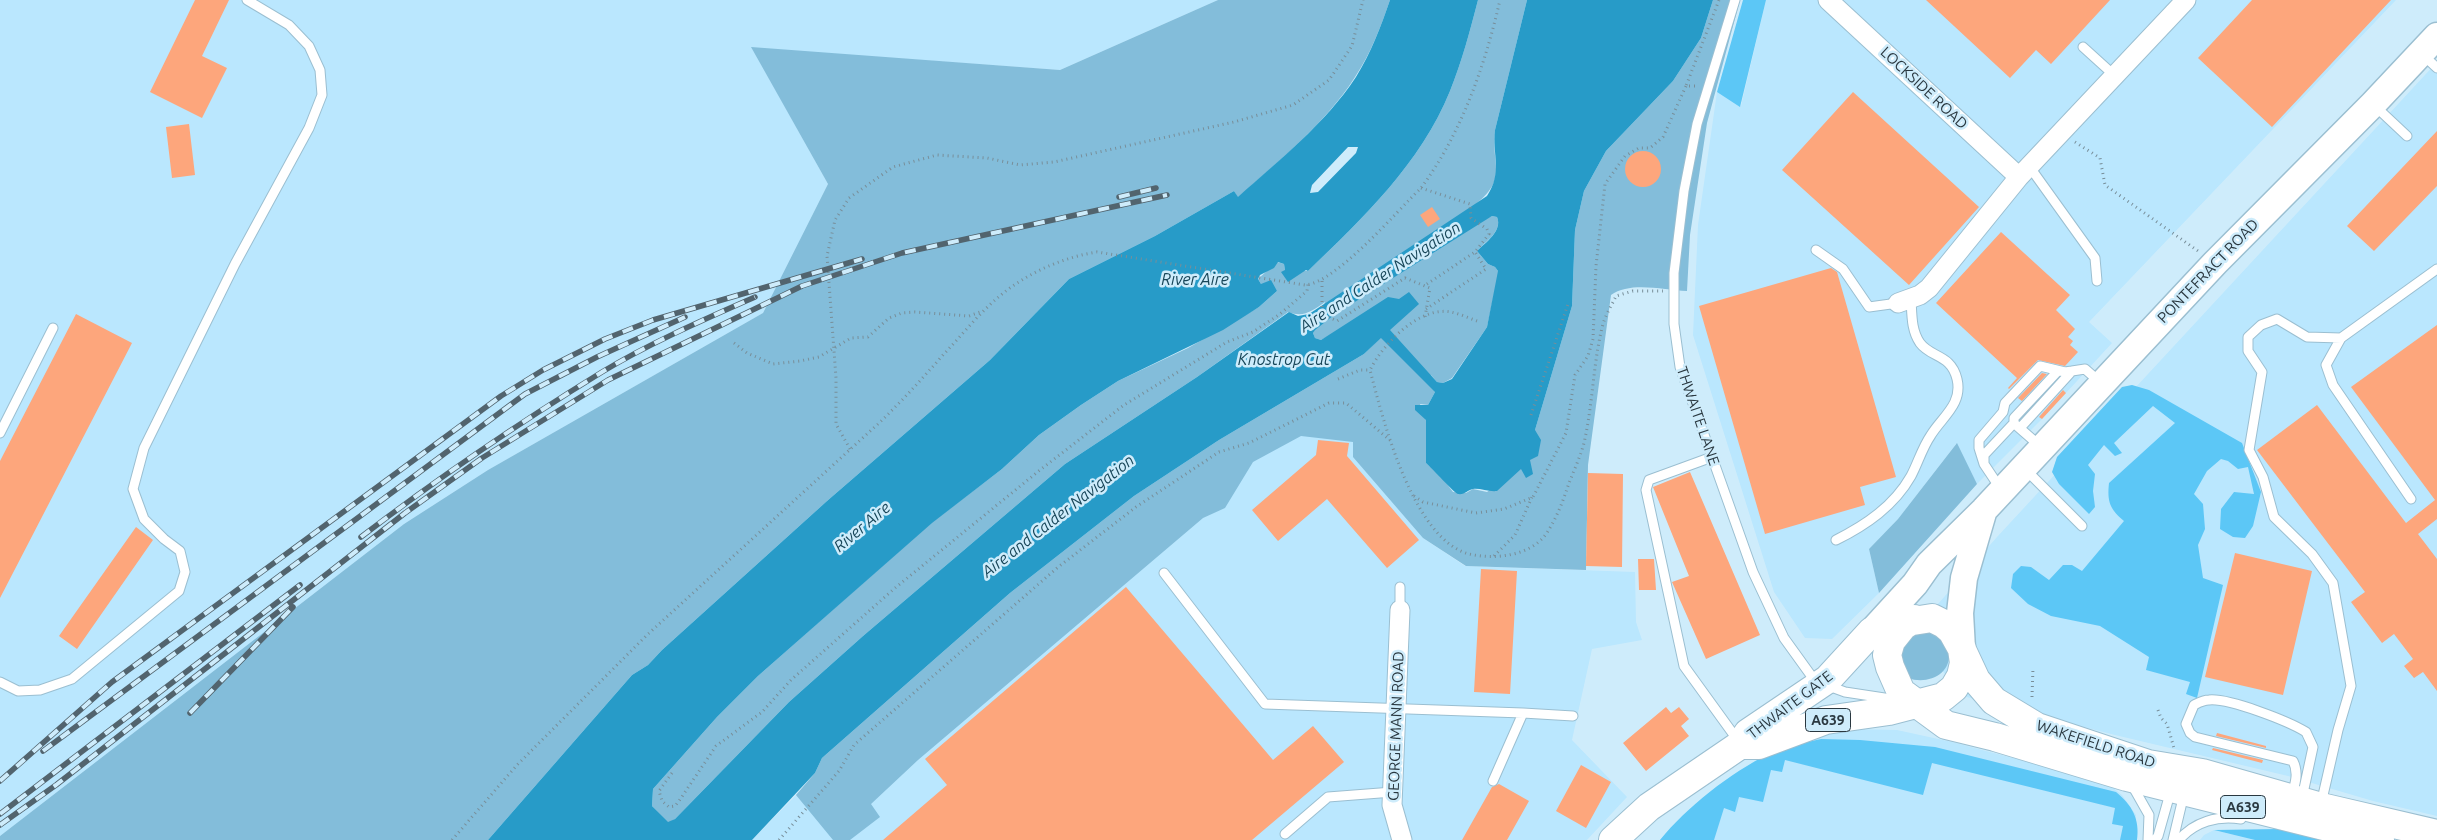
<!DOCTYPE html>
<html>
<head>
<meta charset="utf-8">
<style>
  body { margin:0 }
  canvas { display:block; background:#ceecfb }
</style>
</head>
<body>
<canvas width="2437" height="840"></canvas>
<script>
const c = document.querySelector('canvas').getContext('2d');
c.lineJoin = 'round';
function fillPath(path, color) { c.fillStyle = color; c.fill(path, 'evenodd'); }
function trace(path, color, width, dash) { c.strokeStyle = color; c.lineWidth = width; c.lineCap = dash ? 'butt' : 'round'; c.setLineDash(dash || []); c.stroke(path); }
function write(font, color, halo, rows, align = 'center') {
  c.font = font + ' Ubuntu,sans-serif'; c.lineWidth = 5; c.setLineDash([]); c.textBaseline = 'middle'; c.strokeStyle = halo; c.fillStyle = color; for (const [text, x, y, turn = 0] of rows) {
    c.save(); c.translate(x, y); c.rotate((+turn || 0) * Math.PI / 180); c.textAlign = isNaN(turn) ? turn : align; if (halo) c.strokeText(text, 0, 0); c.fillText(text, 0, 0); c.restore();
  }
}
fillPath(new Path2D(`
  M0,0H1218L1060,70L752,48L828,184L763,313L488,470L404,524L0,836Z
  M1766,0H2396L2089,322L2112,343L2042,419L1977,484L1956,444L1898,519L1869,549L1879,593L1832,639L1805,638L1774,592L1693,335L1698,225L1717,92L1741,106Z
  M2437,62V816L2373,801L2288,776L2115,735L1959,695L1915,630L1997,537Z
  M1328,377L1423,538L1465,566L1635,572L1636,622L1642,640L1592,649L1572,740L1627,797L1587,840H752L801,790L1010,593L1134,496L1219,440Z
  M1850,729L1897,730L1952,742L2107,783L2122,795L2136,815L2134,840H1660L1671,828L1732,776L1775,748L1815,734Z
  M2214,830L2255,840H2200L2204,835Z`), '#bae7fe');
fillPath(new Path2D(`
  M1218,0H1390C1381,26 1371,53 1355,77C1325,124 1279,160 1238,198L1234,191L1155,236L1069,279L990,360L827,501L662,650L648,665L632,675L488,840H0V836L404,524L488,470L763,313L828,184L751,47L1060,70Z
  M1478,0H1527L1495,130C1491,171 1510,178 1470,209L1478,222L1492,216L1497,217C1503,231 1485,242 1477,251L1488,264L1495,267L1498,271V276L1487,327L1452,378L1443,383L1437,382L1431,375L1435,392L1428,405L1420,404L1426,420V463L1441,476L1453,492L1466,493L1473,489L1487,492L1530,459L1535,430L1572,306L1575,230L1584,191L1606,151L1673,81L1701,38L1713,0H1740L1707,123L1690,235L1687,291C1664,290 1630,281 1611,295L1588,465L1586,570L1466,566L1423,538L1353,457V442L1301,436L1253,462L1225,508L1203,518L918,760L871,804L880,817L850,840H833L796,795L815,773L822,758L1010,593L1134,496L1219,440L1364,354L1396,323L1399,299L1321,340L1315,338L1313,333L1325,302C1312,311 1304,318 1288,312L1197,377L1065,464L863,636L789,702L675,819L668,823L652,806L653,789L717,717L758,676L931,523L1002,469L1039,435L1081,405L1118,381L1188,348L1259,307L1277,291L1261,284L1258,279L1277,262L1284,264L1285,270L1308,271C1363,218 1421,163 1450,91C1462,61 1470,31 1478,0Z
  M1957,443L1977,484L1879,593L1869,549L1898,519Z
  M1913,627L1940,633C1943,638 1948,645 1949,651C1952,675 1927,685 1908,678L1894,646Z`), '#83bdda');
fillPath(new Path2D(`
  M1743,0H1766L1740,107L1717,92Z
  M2132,385L2149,390L2242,443L2261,492L2253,526L2245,538L2233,537L2220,529L2221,509L2234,492L2254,494L2248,467L2238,469L2228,461L2221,459L2207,471L2194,494L2203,504L2205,529L2198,545L2203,578L2223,585L2197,698L2186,694L2190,682L2146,670L2149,657L2100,626L2051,616L2028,604L2011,588L2013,574L2021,566L2031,567L2049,580L2063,565H2072L2082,571L2124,521C2110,509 2107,502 2109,483L2175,423L2153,406L2114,443L2122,453L2115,456L2104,445L2088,465L2095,474L2093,491L2095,507L2089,514L2059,484L2052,472L2057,457L2122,387Z
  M1821,739L1860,740L1935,747L2116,792C2132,805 2140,819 2137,840H2120L2123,826L2112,824L2115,808L1932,763L1923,795L1785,760L1782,772L1771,770L1763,802L1739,797L1735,812L1724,808L1714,840H1660C1686,808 1731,772 1769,754C1785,747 1803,743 1821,739Z
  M2278,829L2329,840H2255L2214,830Z`), '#5cc7f6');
fillPath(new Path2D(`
  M1390,0H1478C1470,31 1462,61 1450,91C1421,163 1363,218 1308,271L1306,270L1288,282L1281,272L1285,270L1284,264L1278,262L1274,268L1260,275L1258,279L1261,284L1271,280L1277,291L1259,307L1223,330L1118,381L1081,405L1039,435L1002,469L932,523L758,676L717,717L653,789L652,806L668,822L675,819L789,702L863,636L1065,464L1197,377L1289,312L1298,316L1309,314L1487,196C1503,172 1492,155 1495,130L1527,0H1713L1701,38L1673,81L1606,151L1584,191L1575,230L1572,306L1535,430L1541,440L1538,456L1530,460L1533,474L1526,478L1521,469L1497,491C1489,492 1480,488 1473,489C1467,490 1465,495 1458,494C1454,493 1432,468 1426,463V420L1415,410V405H1428L1435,392L1381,338L1364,354L1219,440L1134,496L1010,593L822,758L815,773L752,840H488L632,675L648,665L662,650L827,501L990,360L1069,279L1155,236L1234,191L1238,197C1279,160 1325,124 1356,77C1371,53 1381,26 1390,0ZM1348,147H1358L1356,153L1318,192L1310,193L1312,185ZM1492,216L1497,217C1503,231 1485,243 1477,251L1488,264L1495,267L1498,271L1487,327L1452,379L1443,383L1437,382L1390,330L1419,304L1409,292L1399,299L1388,297L1321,340L1315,338L1313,333L1315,330L1334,315Z`), '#279bc8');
fillPath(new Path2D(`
  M195,0H229L202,56L227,68L202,118L150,92Z
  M1926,0H2110L2051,64L2036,50L2010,78Z
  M2252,0H2391L2272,127L2198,58Z
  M1853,92L1979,207L1909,285L1782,170Z
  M189,124L195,175L172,178L166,127Z
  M2437,131V186L2374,251L2347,226Z
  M1625 169a18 18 0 1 1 36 0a18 18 0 1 1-36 0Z
  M1432,207L1440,219L1428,227L1420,215Z
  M2001,232L2070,295L2056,310L2075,329L2068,337L2073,341L2070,345L2078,352L2065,366L2038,360L2009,389L2008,388L2017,378L1936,303Z
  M1831,268L1837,272L1896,477L1860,487L1865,505L1765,534L1699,306Z
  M76,314L132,343L0,598V461Z
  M2437,325V519L2418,534L2437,559V691L2423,672L2414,678L2404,666L2413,659L2394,634L2382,643L2351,602L2365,592L2257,450L2317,405L2406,523L2435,500L2351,387Z
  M2042,373L2047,374L2022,401L2018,398Z
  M2063,390L2066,393L2042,419L2039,417Z
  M1318,440L1349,443L1347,456L1419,540L1387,568L1327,499L1278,541L1252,510L1316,455Z
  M1690,472L1760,635L1706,659L1672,582L1689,576L1653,487Z
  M1588,473L1623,474L1622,567L1586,566Z
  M136,527L153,540L77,649L59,636Z
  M2235,553L2312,571L2283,695L2205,677Z
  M1638,559H1654L1656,590H1639Z
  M1481,569L1517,571L1510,694L1474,692Z
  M1126,587L1273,760L1313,726L1344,762L1252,840H883L947,785L925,759Z
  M1666,707L1671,713L1679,707L1689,719L1681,726L1689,736L1646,771L1623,743Z
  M2217,733L2266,746V748L2216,736Z
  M2213,748L2263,760L2262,763L2212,750Z
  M1581,765L1611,782L1586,828L1556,811Z
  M1499,784L1529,801L1507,840H1462L1492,787Z`), '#fda67c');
const service = new Path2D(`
  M1735,0L1697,124L1684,191L1674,273V324L1680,367L1753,572L1784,638L1815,681L1845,692L1891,699
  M2083,47L2115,76
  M2423,55L2437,68
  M2375,106L2407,136
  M2029,166L2095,258L2097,281
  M1816,250L1843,269L1869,307L1898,303
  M2341,338L2326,365L2333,385L2411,499
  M2016,425L2040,446
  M2020,428L2072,371L2085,369L2101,383
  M0,433L53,328
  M1712,457L1649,480L1646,490L1684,666L1739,742
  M1984,464L1979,448V440L2003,412L2005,403L2040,366L2065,372L2072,371
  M2026,470L2082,526
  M2000,488L1984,464V455L2014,423V418L2057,372L2061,371
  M1836,540C1866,525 1894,506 1911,476C1918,463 1922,448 1931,435C1942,417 1963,404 1957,379C1951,354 1931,358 1920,343C1911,330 1912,314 1911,299
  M1164,573L1265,704L1523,713L1493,781
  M1400,610V587
  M0,682L18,691L40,690L72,679L179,591L185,572L180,551L164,539L144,519L133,489L144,448L235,264L309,128L322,95L320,70L309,46L289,25L247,0
  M1523,713L1573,716
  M2132,785L2149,815L2148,840
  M2292,795C2295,784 2299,773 2293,761L2195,737L2190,733L2186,724L2194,705C2198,703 2203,700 2209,700C2229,698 2288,721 2306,732L2313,747L2302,798
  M2321,804L2338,730L2351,686L2333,583L2312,554L2274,517L2263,477L2249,450L2262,372L2248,351V337L2261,325L2277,319L2307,337L2341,338L2437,269
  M1285,834L1328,797L1393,792
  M2155,840L2158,836L2171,790
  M2173,840L2184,794
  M2179,840C2194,822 2218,815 2241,819`);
const minor = new Path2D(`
  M1828,0L2019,177
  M1898,303L1920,295L1929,288L2019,177L2186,0
  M1400,610L1392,805L1402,840`);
const secondary = new Path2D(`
  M1872,631L1915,584L1929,564L1984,510L2215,263L2373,104L2437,36
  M1962,649L1960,613L1964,578L1983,513`);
const primary = new Path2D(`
  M1914,619L1903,626L1891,641L1887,655L1890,667L1901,692L1946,725L1995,737L2127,777L2380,840
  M1962,650L1976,680L1994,701L2037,727L2148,764L2202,773L2321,807L2437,834
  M1613,840L1649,807L1740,745L1748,733L1828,679L1872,631L1894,624L1932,618L1944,624L1952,631L1962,649L1964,663L1961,676L1954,688L1943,697L1889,711L1826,720L1759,745H1740`);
trace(service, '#9bbfd1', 11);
trace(minor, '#9bbfd1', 21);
trace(secondary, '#9bbfd1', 29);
trace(primary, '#9bbfd1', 30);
trace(new Path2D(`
  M1695,86H1686L1719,0
  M2075,142L2100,158L2105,185L2198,251
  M1421,188L1470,204L1471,218L1487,229L1489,234L1475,252L1424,286
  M1322,281V314L1337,321L1405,278L1430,288L1425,317
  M1426,309L1486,269L1475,252
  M1477,321C1469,318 1460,314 1451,312C1419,306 1383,344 1370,370C1383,420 1413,539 1469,554C1496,560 1533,556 1548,531C1557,517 1563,501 1568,486C1573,472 1580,458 1584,443C1593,404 1593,362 1603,324C1606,314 1612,305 1616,296L1633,291H1663
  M734,343L747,353L773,364L800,361L819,357L851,338L868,337L889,318L902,313L915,312L969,316L983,311
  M1338,379L1360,370H1370
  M1531,415L1568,304
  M850,449L836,424V378L827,256L835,220L849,198L893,167L937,155L987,158L1020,165L1054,162L1234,122L1293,105L1329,80L1352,46L1363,0
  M1414,496L1423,502L1476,513L1504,509L1533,497L1566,433L1575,375L1588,356L1593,339L1596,266L1605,184L1625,156L1639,148H1650L1663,137L1686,86
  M1494,556L1515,535L1532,497
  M2032,697L2033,668
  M2158,710L2161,718L2167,724L2174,748
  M672,773L659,791L662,801L669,807L675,806L679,801L716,746L762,712L791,680L895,588L1040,470L1124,405L1227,342L1253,332L1280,314L1307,291L1308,284
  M452,840L517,765L647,635L878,424C901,402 922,379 943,355C962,335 980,312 1001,295C1027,273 1064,257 1097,252L1305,285C1336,283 1397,211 1421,188C1461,134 1485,66 1500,0
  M779,840L839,771L854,745L1057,568L1136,507L1219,452L1249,443L1329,403H1346L1391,441`), '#788e99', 3, [1, 4]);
trace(service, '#fff', 9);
trace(minor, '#fff', 19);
trace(secondary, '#fff', 26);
trace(primary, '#fff', 28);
const rail = new Path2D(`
  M1119,197L1156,188
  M361,537C438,478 519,423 602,372C650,343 703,320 755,297
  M190,713L293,607
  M43,751L525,394L597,357L685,317
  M0,781L112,682L501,396L543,370L605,339L653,320L862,259
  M0,814L300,585
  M0,825L56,785L405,513L482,458L608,380L802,286L902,253L1167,195`);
trace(rail, '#52646e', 5.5);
trace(rail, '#ceecfb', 4, [11]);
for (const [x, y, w] of [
  [1828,720,45],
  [2243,807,45]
]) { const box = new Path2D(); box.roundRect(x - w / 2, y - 11.5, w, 23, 4); c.fillStyle = '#ceecfb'; c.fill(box); trace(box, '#2a3840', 1); }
write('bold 14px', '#2a3840', null, [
  ["A639",1828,720],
  ["A639",2243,807]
]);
write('15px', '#2a3840', '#ceecfb', [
  ["LOCKSIDE ROAD",1924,88,43],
  ["PONTEFRACT ROAD",2208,271,-46],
  ["THWAITE LANE",1698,416,71],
  ["THWAITE GATE",1790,705,-37],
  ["GEORGE MANN ROAD",1396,726,-88],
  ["WAKEFIELD ROAD",2096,744,18]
]);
write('italic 16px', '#184659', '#ceecfb', [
  ["Aire and Calder Navigation",1380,277,-33],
  ["River Aire",1195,280],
  ["Knostrop Cut",1284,360],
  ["Aire and Calder Navigation",1058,516,-38],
  ["River Aire",862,527,-40]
]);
</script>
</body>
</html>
